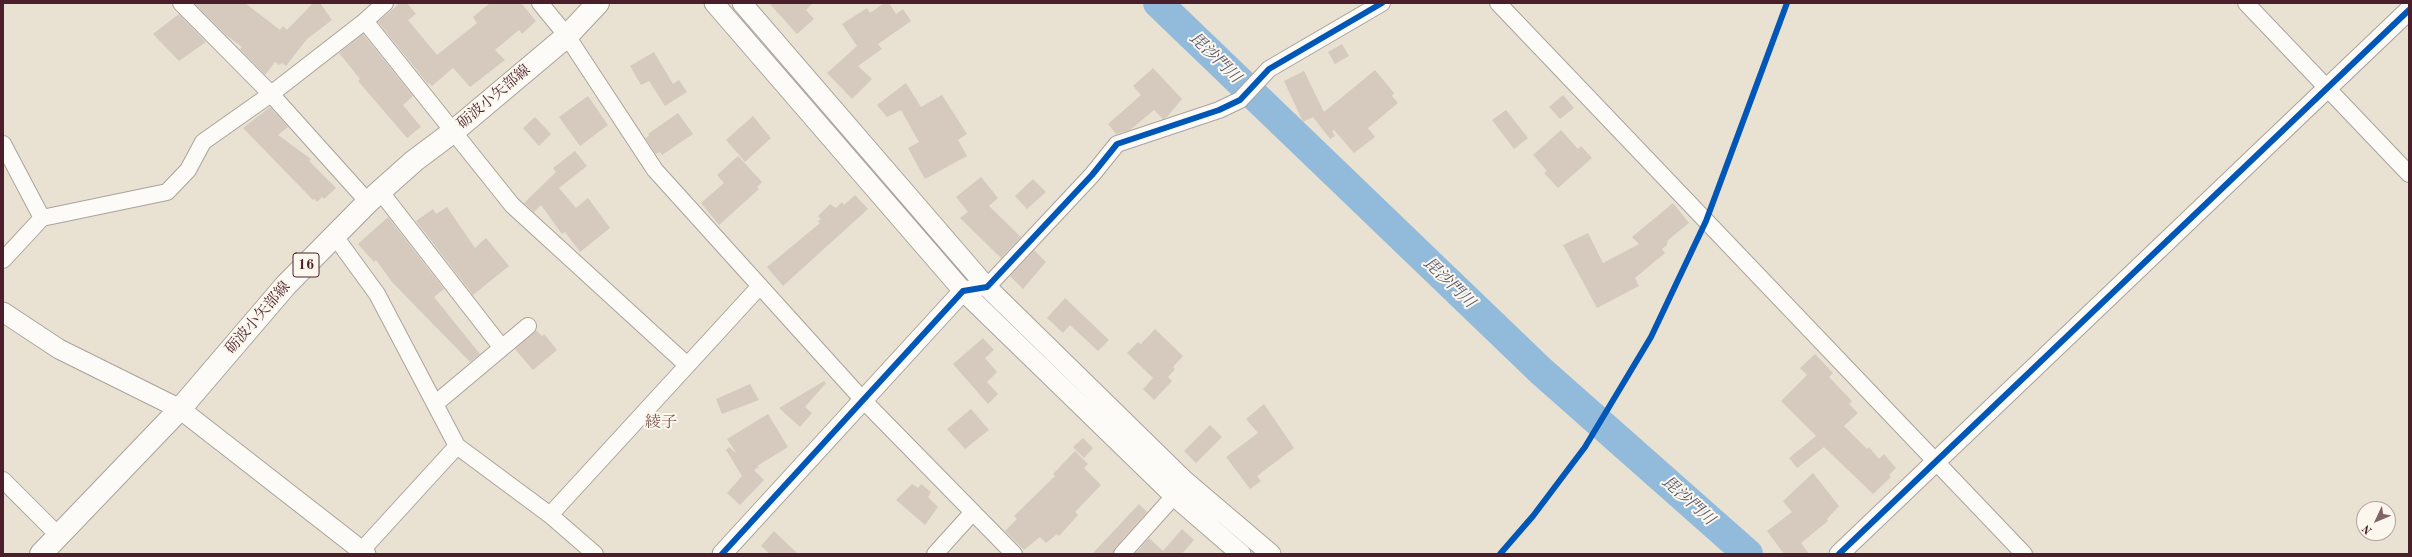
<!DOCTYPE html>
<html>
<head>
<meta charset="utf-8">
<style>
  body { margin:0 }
  #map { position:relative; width:2412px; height:557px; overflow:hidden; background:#e9e2d3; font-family:"Old Standard TT",serif }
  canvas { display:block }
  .frame { position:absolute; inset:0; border:4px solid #4a1f2b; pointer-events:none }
  .north { position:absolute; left:2356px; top:501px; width:40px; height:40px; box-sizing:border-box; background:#fbf7ec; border:1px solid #b4a19f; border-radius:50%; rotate:226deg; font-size:11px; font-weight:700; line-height:16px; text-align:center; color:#4a1f2b }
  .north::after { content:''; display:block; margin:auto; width:14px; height:18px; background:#826366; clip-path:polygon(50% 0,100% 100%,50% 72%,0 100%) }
</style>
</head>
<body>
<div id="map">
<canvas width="2412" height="557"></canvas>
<div class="frame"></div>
<div class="north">N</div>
</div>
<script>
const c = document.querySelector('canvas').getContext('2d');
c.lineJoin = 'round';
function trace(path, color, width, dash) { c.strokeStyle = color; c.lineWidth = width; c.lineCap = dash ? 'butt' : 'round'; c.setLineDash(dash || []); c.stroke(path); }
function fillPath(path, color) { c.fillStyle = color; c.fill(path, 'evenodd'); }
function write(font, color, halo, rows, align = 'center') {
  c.font = font + ' "Old Standard TT","Noto Serif JP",serif'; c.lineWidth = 4; c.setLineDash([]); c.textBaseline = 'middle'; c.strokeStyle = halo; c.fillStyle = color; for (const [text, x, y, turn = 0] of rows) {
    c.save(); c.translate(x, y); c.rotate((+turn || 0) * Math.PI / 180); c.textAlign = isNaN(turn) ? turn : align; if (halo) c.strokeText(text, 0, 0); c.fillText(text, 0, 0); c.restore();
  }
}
trace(new Path2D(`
  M1158,3L1541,371L1748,554`), '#92bada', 30);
fillPath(new Path2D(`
  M194,3H245L280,30L283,26L287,30L313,3H320L332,20L307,39L286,66L282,63L279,65L275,62L265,75L240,49L242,47L226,35Z
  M400,3H407L416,14L408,20L437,55L477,23L473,17L490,3H521L536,21L522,34L519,30L495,50L505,60L470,87L453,68L432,86L429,83L428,84L378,22Z
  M769,3H813L806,10L814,19L797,34Z
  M884,3H889L896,14L903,9L911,21L878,44L882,49L858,66L872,79L852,99L827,73L857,46L842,24L867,8L870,13Z
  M179,14L206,42L179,61L153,34Z
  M363,34L413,96L403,105L421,127L407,138L358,81L360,79L339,53Z
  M1342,44L1349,56L1335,64L1328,52Z
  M654,52L673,84L679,80L687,92L665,106L649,81L641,85L630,66Z
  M1153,68L1182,99L1167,117L1163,119L1154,110L1130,130L1116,134L1108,124L1141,95L1133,86Z
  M1375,70L1394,93L1392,96L1398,103L1368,128L1375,137L1354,153L1334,130L1332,131L1335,136L1330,139L1313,117L1303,122L1284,81L1304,71L1324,112Z
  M906,83L921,107L942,95L967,134L958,140L967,156L925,179L908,148L919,142L901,110L887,117L877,105Z
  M1563,95L1574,108L1560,119L1549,107Z
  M588,96L608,125L580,146L559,117Z
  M270,107L288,127L278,135L311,159L309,161L336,188L324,199L322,197L317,202L315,199L313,200L243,128Z
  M1506,110L1528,138L1514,149L1492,120Z
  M678,113L693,134L662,155L660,152L656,154L645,138L649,136L648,134Z
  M753,116L771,138L745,162L726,140Z
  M535,117L551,134L539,146L523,128Z
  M1561,130L1578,149L1581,146L1592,158L1558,188L1544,173L1547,171L1533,155Z
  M575,151L587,166L559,188L576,208L588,198L610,228L580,252L565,232L562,234L541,205L534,212L524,203L556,172L553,168Z
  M738,156L762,182L757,187L759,189L719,225L701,203L724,183L717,175Z
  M981,177L998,198L989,206L1021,237L1001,258L960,218L968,212L956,197Z
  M1033,179L1046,192L1027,209L1015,196Z
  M855,195L868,209L783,286L767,267L820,223L818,221L821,219L818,216L830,204L836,208L842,202L844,205Z
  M1673,203L1689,223L1668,240L1667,245L1662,249L1665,253L1635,278L1639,286L1597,308L1563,245L1588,233L1603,263L1639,244L1632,237Z
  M447,207L475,248L486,238L509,266L473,295L416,221L433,209L436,214Z
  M388,217L444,289L434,297L480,354L470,362L392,282L376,260L374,262L358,244Z
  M1034,250L1046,262L1023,289L1010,276Z
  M1065,298L1109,340L1098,351L1070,325L1063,333L1047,318Z
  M1155,329L1183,356L1173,367L1175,369L1168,377L1172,381L1154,400L1143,389L1153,378L1127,353L1138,342L1141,344Z
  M536,330L542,336L544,334L557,350L533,370L515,349Z
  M983,338L994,350L985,358L997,372L987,382L998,394L988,404L953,364Z
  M1815,354L1833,373L1829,377L1852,401L1849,404L1858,413L1844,426L1867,449L1869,447L1879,459L1884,454L1896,468L1889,475L1891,477L1873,494L1824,447L1797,468L1789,458L1816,436L1781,401L1807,375L1800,368Z
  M824,381L826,383L805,407L812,413L800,427L779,408Z
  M750,384L759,400L722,414L716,399Z
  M1264,404L1294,448L1257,476L1261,481L1250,489L1226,457L1258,433L1246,419Z
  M971,409L989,430L965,449L947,429Z
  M768,414L788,447L757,466L759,467L754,470L764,480L740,505L727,493L742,476L726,450L729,447L737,454L727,439Z
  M1210,425L1222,437L1196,463L1184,451Z
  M1083,438L1093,448L1084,458L1073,447Z
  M1075,451L1088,464L1084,468L1101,485L1075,512L1078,515L1059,536L1057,534L1046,543L1040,537L1024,550L1005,531L1017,519L1014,516L1055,476L1053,474Z
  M1813,473L1839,506L1827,519L1828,521L1801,543L1809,554H1784L1767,531L1792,512L1783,501Z
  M912,484L918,488L921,484L931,492L928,497L938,507L925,525L896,500Z
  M1139,504L1147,512L1115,548L1113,554H1092Z
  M1182,529L1194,540L1182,554H1135L1149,538L1163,551Z
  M774,531L798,554H770L761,546Z`), '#d5cabd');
const minor = new Path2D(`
  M181,3L271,94L368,202
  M540,3L567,36L655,170L862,399L1014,554
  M1498,3L2024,554
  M2246,3L2409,174
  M365,21L512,205L687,365
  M3,144L42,218
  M380,191L502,348
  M334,235L377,294L457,446
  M3,260L42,218L167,192L188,170L203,142L271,94L365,21L385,3
  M987,287L1092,175L1117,144L1219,110L1240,100L1269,69L1382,3
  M435,404L528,326
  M3,480L58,535
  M550,515L760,286
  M362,550L457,446L550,515L595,554
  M935,554L973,512
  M1122,554L1174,496`);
const tertiary = new Path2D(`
  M714,3L963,291L1174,496L1241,554
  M742,3L987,287L1184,480L1271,554
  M3,312L59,349L180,409L366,554
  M722,554L963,291L975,289
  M1839,554L2409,10`);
const primary = new Path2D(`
  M41,554L180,409L286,285L368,202L414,161L454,131L567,36L598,3`);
trace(minor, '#aba29b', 18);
trace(tertiary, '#aba29b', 21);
trace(primary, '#aba29b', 24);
trace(minor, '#fcfbf8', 16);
trace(tertiary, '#fcfbf8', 19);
trace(primary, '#fcfbf8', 22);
trace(new Path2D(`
  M722,554L963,291L987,287L1092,175L1117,144L1219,110L1240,100L1269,69L1382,3
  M1500,554L1533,516L1585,447L1651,337L1706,221L1787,3
  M1839,554L2409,10`), '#0057b8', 6);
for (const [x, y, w] of [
  [306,265,26]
]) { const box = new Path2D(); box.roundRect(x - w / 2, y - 12, w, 24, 3); c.fillStyle = '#fbf7ec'; c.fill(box); trace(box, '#4a1f2b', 1); }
write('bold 14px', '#4a1f2b', null, [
  ["16",306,265]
]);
write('15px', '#4a1f2b', '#fbf7ec', [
  ["砺波小矢部線",494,97,-40],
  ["砺波小矢部線",258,318,-49]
]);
write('italic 16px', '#585672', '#fbf7ec', [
  ["毘沙門川",1215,58,44],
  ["毘沙門川",1449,283,44],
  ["毘沙門川",1688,501,42]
]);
write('16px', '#7f5552', '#fbf7ec', [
  ["綾子",661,423]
]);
</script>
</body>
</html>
